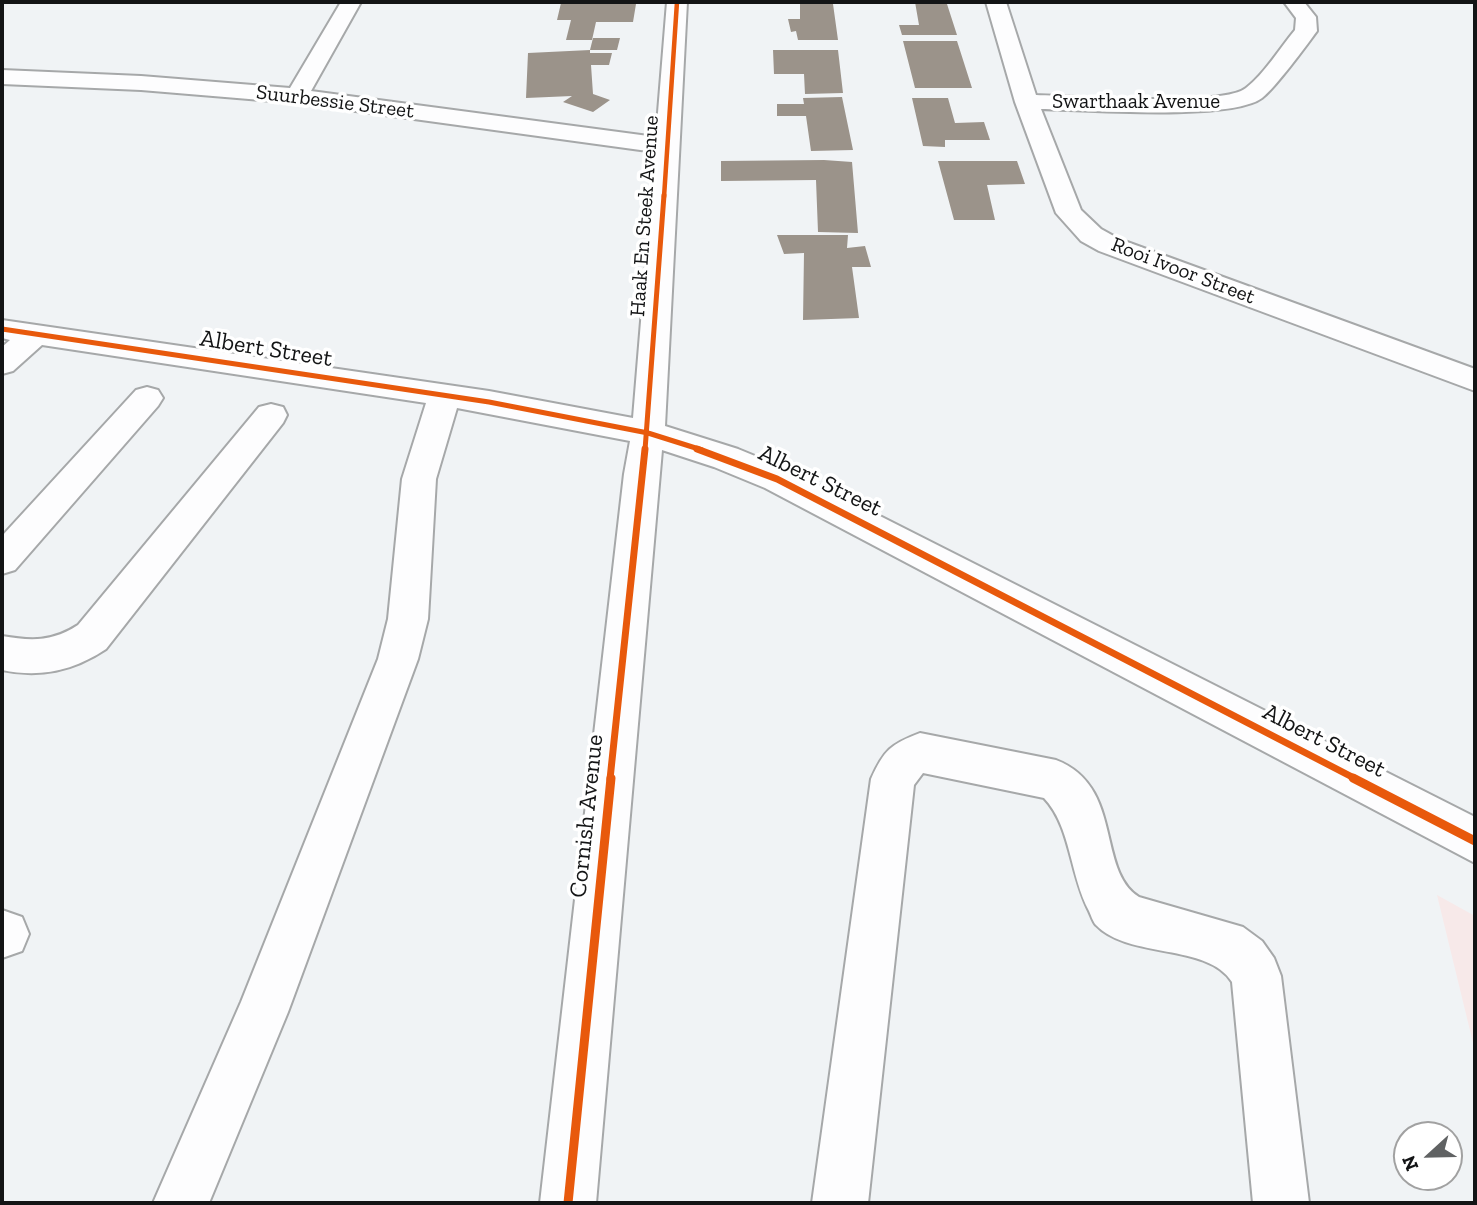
<!DOCTYPE html>
<html>
<head>
<meta charset="utf-8">
<style>
  body { margin:0 }
  #map { position:relative; width:1477px; height:1205px; overflow:hidden; background:#f0f3f5; font-family:"Zilla Slab",serif }
  canvas { display:block }
  .frame { position:absolute; inset:0; border:4px solid #131415; pointer-events:none }
  .north { position:absolute; left:1393px; top:1121px; width:70px; height:70px; box-sizing:border-box; background:#fff; border:2px solid #a1a1a1; border-radius:50%; rotate:248deg; font-size:19px; font-weight:700; line-height:28px; text-align:center; color:#131415 }
  .north::after { content:''; display:block; margin:auto; width:24px; height:32px; background:#606263; clip-path:polygon(50% 0,100% 100%,50% 72%,0 100%) }
</style>
</head>
<body>
<div id="map">
<canvas width="1477" height="1205"></canvas>
<div class="frame"></div>
<div class="north">N</div>
</div>
<script>
const c = document.querySelector('canvas').getContext('2d');
c.lineJoin = 'round';
function fillPath(path, color) { c.fillStyle = color; c.fill(path, 'evenodd'); }
function trace(path, color, width, dash) { c.strokeStyle = color; c.lineWidth = width; c.lineCap = dash ? 'butt' : 'round'; c.setLineDash(dash || []); c.stroke(path); }
function write(font, color, halo, rows, align = 'center') {
  c.font = font + ' "Zilla Slab",serif'; c.lineWidth = 7; c.setLineDash([]); c.textBaseline = 'middle'; c.strokeStyle = halo; c.fillStyle = color; for (const [text, x, y, turn = 0] of rows) {
    c.save(); c.translate(x, y); c.rotate((+turn || 0) * Math.PI / 180); c.textAlign = isNaN(turn) ? turn : align; if (halo) c.strokeText(text, 0, 0); c.fillText(text, 0, 0); c.restore();
  }
}
fillPath(new Path2D(`
  M1437,895L1475,916V1051Z`), '#f7e9e9');
fillPath(new Path2D(`
  M915,2H967L968,4H947L957,35H902L899,25H919Z
  M561,3H600L636,4L633,22H596L592,40H566L571,20H557Z
  M800,4H833L838,40H798L796,31L791,32L788,19H800Z
  M593,38H620L617,50H590Z
  M903,41H957L972,88H915Z
  M590,50V53H612L609,65H591L593,94L610,100L593,112L563,102L572,96L526,98L528,53Z
  M773,50H838L843,93L805,94L804,74H774Z
  M842,97L853,150L811,151L806,116H777V104H804L803,98Z
  M912,98H948L955,123L984,122L990,140H945V147L923,146Z
  M824,160L852,162L858,233L818,232L816,180L721,181V161Z
  M938,161H1017L1025,184L987,185L995,220H954Z
  M777,235H848L847,248L865,246L871,267H852L859,318L803,320L804,253L784,254Z`), '#9b938a');
const minor = new Path2D(`
  M341,2H361L311,91L656,137L667,2H687L665,426L738,449L789,470L1475,817V863L765,488L714,467L662,450L596,1203H540L624,474L630,441L457,408L436,479L428,619L418,659L288,1012L209,1203H153L241,1002L378,659L388,619L402,479L426,403L42,345L13,371L2,374V347L10,340L2,338V320L489,391L633,418L655,152L297,103L141,90L2,84V70L141,76L290,88Z
  M986,2H1006L1036,95C1074,96 1223,107 1246,88C1265,73 1280,48 1295,30L1296,18L1284,2H1304L1316,17L1317,31C1306,46 1275,88 1262,98C1232,121 1084,110 1041,109L1081,210L1101,229L1119,239L1475,369V391L1099,251L1081,241L1056,213L1015,102Z
  M147,387L158,390L163,398L158,406L15,570L2,574V536L136,390Z
  M271,404L283,407L287,415L283,423L106,649C73,671 40,678 2,670V636C31,641 52,642 78,625L259,407Z
  M920,733L1056,760C1124,786 1096,870 1139,897L1243,927L1262,941L1274,958L1281,976L1309,1203H1253L1232,982C1208,943 1128,959 1096,925C1093,922 1091,915 1089,911C1070,876 1071,826 1044,798L923,773L914,785L868,1203H812L871,779C884,750 891,744 920,733Z
  M2,910L22,917L29,934L22,951L2,958Z`);
trace(minor, '#a6a8a9', 4);
fillPath(minor, '#fdfdfe');
trace(new Path2D(`
  M664,197L677,2`), '#e8590c', 4.5);
trace(new Path2D(`
  M2,329L489,402L648,433L702,450
  M645,450L664,195`), '#e8590c', 5);
trace(new Path2D(`
  M697,449L777,479L1356,779
  M610,779L645,449`), '#e8590c', 7);
trace(new Path2D(`
  M1353,778L1475,841
  M568,1203L611,778`), '#e8590c', 9);
write('21px', '#131415', '#fff', [
  ["Suurbessie Street",335,102,7],
  ["Swarthaak Avenue",1136,102],
  ["Haak En Steek Avenue",645,216,-86],
  ["Rooi Ivoor Street",1183,271,21]
]);
write('24px', '#131415', '#fff', [
  ["Albert Street",266,349,9],
  ["Albert Street",820,481,26],
  ["Albert Street",1324,741,27],
  ["Cornish Avenue",587,816,-84]
]);
</script>
</body>
</html>
